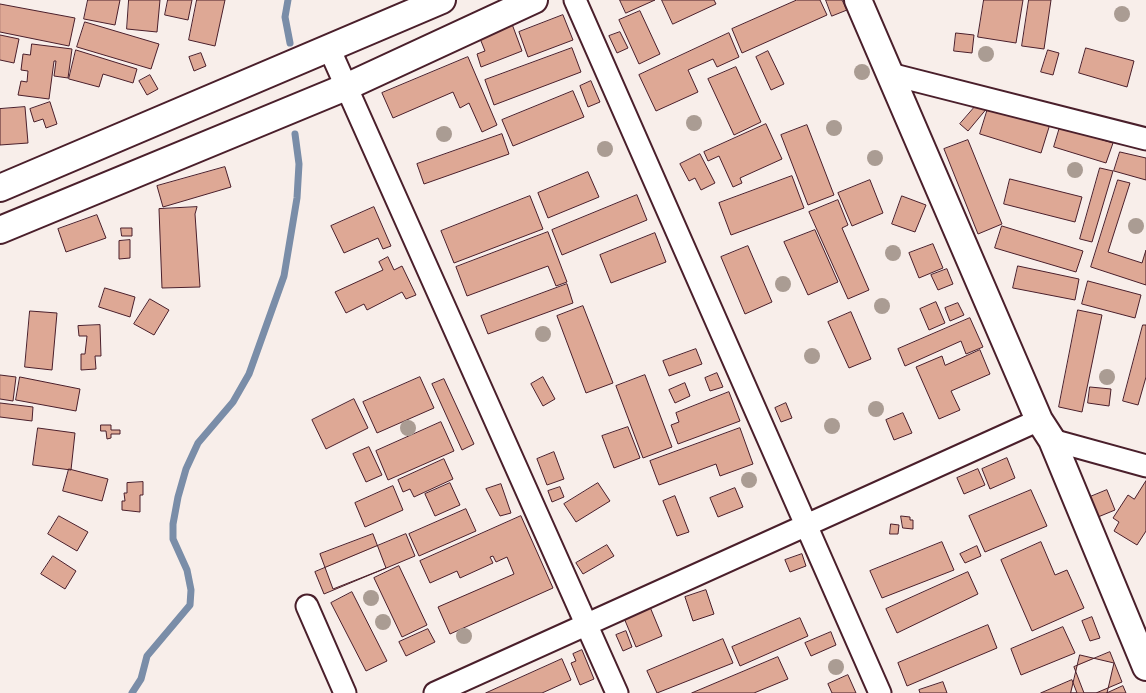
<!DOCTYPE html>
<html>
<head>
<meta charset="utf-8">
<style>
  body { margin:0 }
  canvas { display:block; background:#f8eeea }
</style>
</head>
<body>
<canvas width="1146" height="693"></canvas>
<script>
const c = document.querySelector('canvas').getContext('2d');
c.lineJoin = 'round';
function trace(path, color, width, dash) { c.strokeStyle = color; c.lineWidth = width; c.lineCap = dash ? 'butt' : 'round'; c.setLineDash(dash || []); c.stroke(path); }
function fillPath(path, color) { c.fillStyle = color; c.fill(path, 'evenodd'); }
trace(new Path2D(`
  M288,0L285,17L290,43
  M132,693L141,679L147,656L190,605L191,590L187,570L173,539V524L178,497L186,469L198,443L233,402L249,374L284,276L297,198L299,164L295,134`), '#7a8da8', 7);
const building = new Path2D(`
  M88,0H120L115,25L84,19Z
  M129,0H160L157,32L127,29Z
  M168,0H192L188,20L165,15Z
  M197,0H225L215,46L189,40Z
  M620,0H655L626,13Z
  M662,0H714L716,4L673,24Z
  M797,0H820L827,15L742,53L732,29Z
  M826,0H842L847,10L832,16Z
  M984,0H1023L1016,43L978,37Z
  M1029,0H1051L1044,49L1022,46Z
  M0,4L75,18L69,46L0,32Z
  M640,11L660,54L639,64L619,20Z
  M563,15L573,40L528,57L519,32Z
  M85,22L159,44L151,69L77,47Z
  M512,24L522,51L481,67L477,54L485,51L479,36Z
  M620,32L628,48L617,53L609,36Z
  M729,33L739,57L717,67L713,59L688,70L698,92L656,111L639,75Z
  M956,33L974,35L972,53L954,51Z
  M0,35L19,39L14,63L0,60Z
  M32,44L72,49L68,78L54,76L56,61H54L49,99L18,95L21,81L27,82L28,71L21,70L23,54L30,55Z
  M572,48L581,72L494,105L485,80Z
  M1086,48L1134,61L1127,87L1079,73Z
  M76,50L137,69L133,83L103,74L99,87L69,79Z
  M1048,50L1059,53L1053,75L1041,72Z
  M768,51L784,84L771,90L756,57Z
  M201,53L206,66L194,71L189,57Z
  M468,57L497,125L482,132L469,103L460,108L453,92L393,118L382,93Z
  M736,67L761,122L734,135L708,79Z
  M150,75L158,89L147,95L139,81Z
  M591,81L600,102L588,107L580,86Z
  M573,91L584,117L513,146L502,120Z
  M980,101L988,107L968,131L960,124Z
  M50,102L57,124L46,128L43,119L34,122L30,109Z
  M989,105L1050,124L1041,153L980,134Z
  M25,107L28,143L0,145V109Z
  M766,124L782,159L740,178L742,183L733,187L719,156L708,161L704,152Z
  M807,125L834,195L808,205L781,135Z
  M1060,127L1113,143L1106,163L1054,147Z
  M502,134L509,154L424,184L417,164Z
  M968,140L1002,224L978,234L944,149Z
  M1120,152L1146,158V180L1114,171Z
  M700,154L715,183L701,190L695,178L689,181L680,164Z
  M225,167L231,187L163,207L157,186Z
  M1100,168L1113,171L1092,242L1080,239Z
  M588,172L599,197L548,218L538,193Z
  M792,176L804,208L731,235L719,203Z
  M1010,179L1082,197L1075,222L1004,204Z
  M870,180L883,213L852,226L838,193Z
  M1118,180L1130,183L1108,252L1142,263L1146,250V285L1091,267Z
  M637,195L647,220L562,255L552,230Z
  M530,196L543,229L454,263L441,231Z
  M902,196L926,205L915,232L892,224Z
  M838,200L848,225L842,228L869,290L848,299L809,212Z
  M197,207L195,214L200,287L162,288L159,209Z
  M374,207L391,246L383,249L378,238L344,253L331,226Z
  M97,215L106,238L66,252L58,229Z
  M1002,226L1083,251L1076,272L995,248Z
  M121,228H132V236H122Z
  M815,230L838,282L808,295L784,242Z
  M548,232L567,282L556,286L548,266L467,296L456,267Z
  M655,233L666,262L611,283L600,255Z
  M130,240V258L119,259V241Z
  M933,244L943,268L919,278L909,253Z
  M748,246L772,302L745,314L721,257Z
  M388,257L394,270L402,266L416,295L406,299L402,292L367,310L364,304L346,313L335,292L383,270L379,262Z
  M1018,266L1079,279L1075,300L1013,288Z
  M947,269L953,284L938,290L931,275Z
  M1088,281L1141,295L1135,318L1082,304Z
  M567,284L573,303L488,334L481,316Z
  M105,288L135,297L130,317L99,307Z
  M150,299L169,310L154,335L134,324Z
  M936,302L945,323L929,330L920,309Z
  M958,303L964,315L950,321L945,308Z
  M583,306L613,383L586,393L557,316Z
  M1078,310L1102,315L1082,412L1059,407Z
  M30,311L57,313L52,370L25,367Z
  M851,312L871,359L849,368L828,322Z
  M970,318L983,347L966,354L961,341L905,366L898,349Z
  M100,325L101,356H95L96,369L81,370V354H85L87,336H79L78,326Z
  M1143,325H1146V377L1138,405L1123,401Z
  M696,349L702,364L669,376L663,361Z
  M980,350L990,374L951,391L960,410L939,419L916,367L942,356L945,365Z
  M717,373L723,387L710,391L705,378Z
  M0,375L16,377L13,401L0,399Z
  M645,375L672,447L643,458L616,386Z
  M20,377L80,389L76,411L16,400Z
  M420,377L434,408L377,433L363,402Z
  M543,377L555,399L543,406L531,384Z
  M444,379L474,444L462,450L432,384Z
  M685,383L690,396L675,403L669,390Z
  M1090,387L1111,389L1109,406L1088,403Z
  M729,392L740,421L678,444L671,425L679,422L676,413Z
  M354,399L368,428L326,449L312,420Z
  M0,403L33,407L32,421L0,417Z
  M786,403L792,418L781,422L775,408Z
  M903,413L912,433L894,440L886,420Z
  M441,422L454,451L388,480L376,451Z
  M101,425H111V430H120V434H111V438L107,439L106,431H101Z
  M628,427L640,458L614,468L602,436Z
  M38,428L75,433L71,470L33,465Z
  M740,428L753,464L720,476L716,464L659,485L650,461Z
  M369,447L382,475L366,482L353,454Z
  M554,452L564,479L547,485L537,459Z
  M1007,458L1015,478L990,489L982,469Z
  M444,459L453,479L414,497L410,489L403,492L398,480Z
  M69,469L108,479L102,501L63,491Z
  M978,469L985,485L964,494L957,478Z
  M1146,481V531L1137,545L1114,531L1119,522L1113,518L1128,495L1134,499Z
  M143,482V495H140V512L122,510V501H125L124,493H127V483Z
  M450,483L460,505L435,516L425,494Z
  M598,483L610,501L576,522L564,504Z
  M501,484L511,513L500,516L486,489Z
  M393,486L403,510L365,527L355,503Z
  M560,487L564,497L552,502L548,491Z
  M735,488L743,507L718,517L710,498Z
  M1031,490L1047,526L985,552L969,516Z
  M1107,490L1115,510L1098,517L1090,497Z
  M675,496L689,532L677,536L663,501Z
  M466,509L476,531L419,556L409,534Z
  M59,516L88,532L77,551L48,534Z
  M521,516L553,588L450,634L438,607L514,574L507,557L496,562L493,556L490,557L493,563L460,578L457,571L430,583L420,561Z
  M901,516L910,517V520H913V529L903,528Z
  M891,524L899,525L898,534H890Z
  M373,534L386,568L333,589L320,554Z
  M406,534L415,556L324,594L315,572Z
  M942,542L954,570L882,598L870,571Z
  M1041,542L1055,575L1067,570L1084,608L1032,631L1001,560Z
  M607,545L614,556L583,574L576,563Z
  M977,546L981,556L965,563L960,554Z
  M802,554L806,566L790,572L785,560Z
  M53,556L76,571L65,589L41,574Z
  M399,566L427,625L402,637L374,578Z
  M968,572L978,594L897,633L886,609Z
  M706,590L714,614L693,621L685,597Z
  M352,592L387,661L366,671L331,603Z
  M650,607L662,636L636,647L624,618Z
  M1092,617L1100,638L1090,641L1082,621Z
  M800,618L808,636L740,666L732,647Z
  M988,625L997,648L907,686L898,663Z
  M1063,627L1075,653L1021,675L1011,649Z
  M428,629L435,642L406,656L399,642Z
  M626,631L632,647L623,651L616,635Z
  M831,632L836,645L811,656L805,643Z
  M723,639L733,663L657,693L647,671Z
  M582,650L594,679L580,685L571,663L576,661L573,654Z
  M1110,652L1122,682L1096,693H1084L1074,667Z
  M1080,655L1114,663L1107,693H1071Z
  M778,657L788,679L754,693H692Z
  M562,659L571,680L542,693H486Z
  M848,675L856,693H832L828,684Z
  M1072,680L1077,693H1041Z
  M943,682L947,693H920L919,690Z
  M1123,686L1126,693H1107Z`);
fillPath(building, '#dea895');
trace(building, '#4a1f2b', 1);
const minor = new Path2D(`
  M575,0L880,693
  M329,48L617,693
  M890,74L1146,139
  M1052,440L1146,466
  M307,606L345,693
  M435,693L1039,420`);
const tertiary = new Path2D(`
  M858,0L1039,420L1052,440L1146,667
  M0,188L442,0
  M0,230L346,87L534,0`);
trace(minor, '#4a1f2b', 25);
trace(tertiary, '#4a1f2b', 30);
trace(minor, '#fff', 21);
trace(tertiary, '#fff', 26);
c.fillStyle = '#aa9c93';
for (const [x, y] of [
  [1122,14],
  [986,54],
  [862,72],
  [694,123],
  [834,128],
  [444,134],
  [605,149],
  [875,158],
  [1075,170],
  [1136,226],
  [893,253],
  [783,284],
  [882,306],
  [543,334],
  [812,356],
  [1107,377],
  [876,409],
  [832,426],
  [408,428],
  [749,480],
  [371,598],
  [383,622],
  [464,636],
  [836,667]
]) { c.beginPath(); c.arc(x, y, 8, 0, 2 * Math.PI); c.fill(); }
</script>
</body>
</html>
